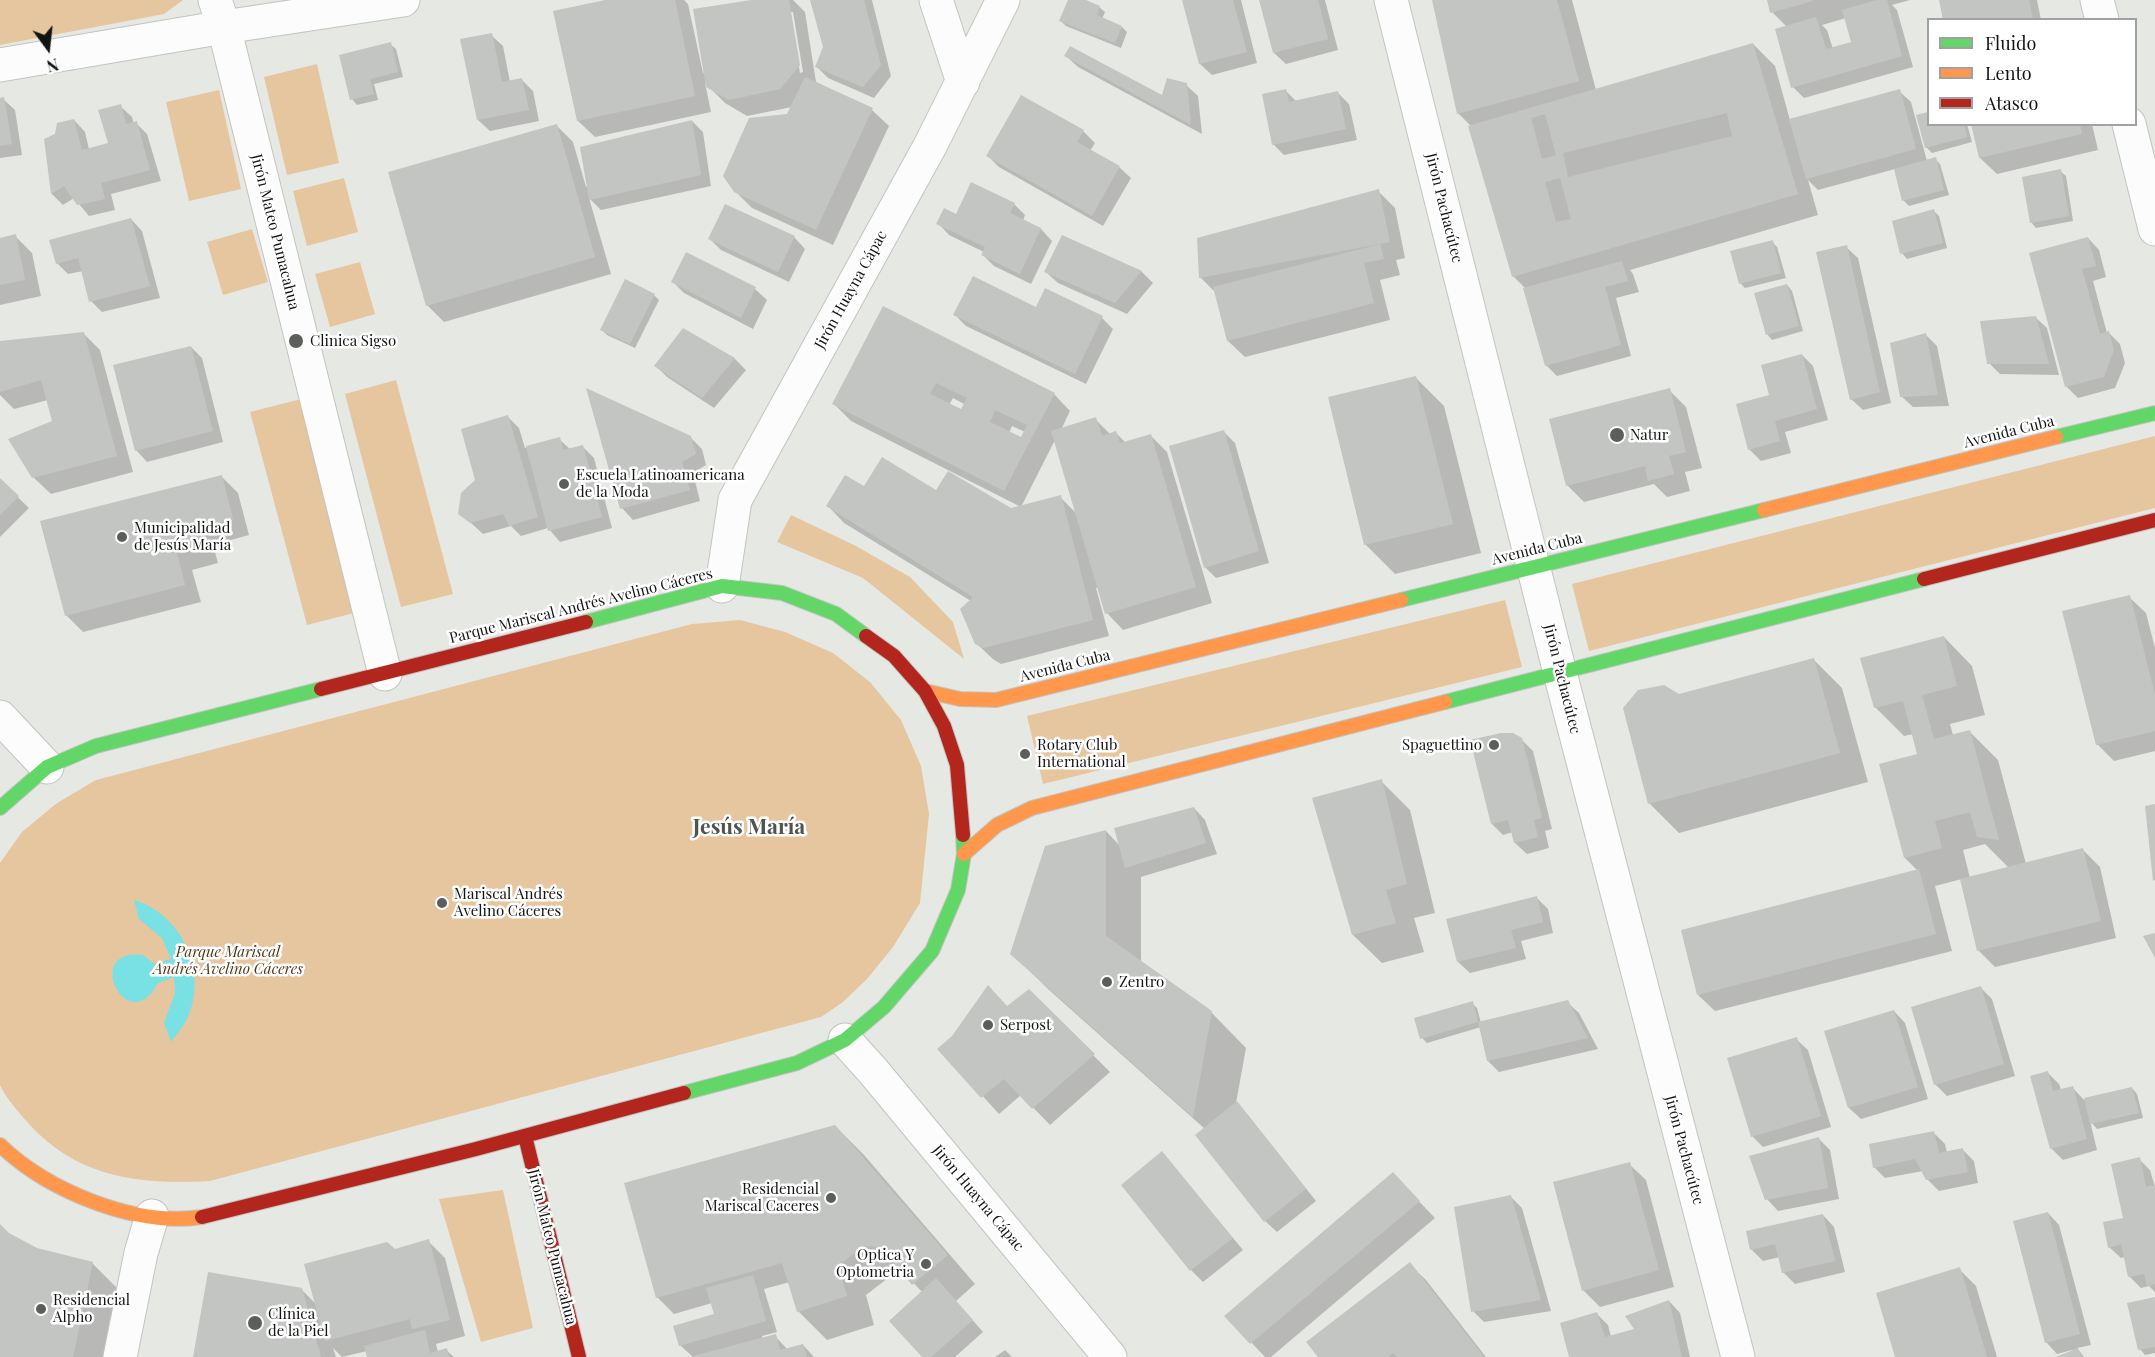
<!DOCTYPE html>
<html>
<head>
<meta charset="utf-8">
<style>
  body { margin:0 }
  #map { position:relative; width:2155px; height:1357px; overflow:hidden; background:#e6e8e4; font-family:"Playfair Display",serif }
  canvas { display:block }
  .legend { position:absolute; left:1927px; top:18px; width:210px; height:108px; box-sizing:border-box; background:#fff; border:2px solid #a0a1a0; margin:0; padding:8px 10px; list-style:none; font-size:18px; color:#121412 }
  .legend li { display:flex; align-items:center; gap:12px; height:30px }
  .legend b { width:30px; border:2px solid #a0a1a0 }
  .north { position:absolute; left:18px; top:18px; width:60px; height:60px; -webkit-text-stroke:4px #fff; paint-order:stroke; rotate:165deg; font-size:16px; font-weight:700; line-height:24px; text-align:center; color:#121412 }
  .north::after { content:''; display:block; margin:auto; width:21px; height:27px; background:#121412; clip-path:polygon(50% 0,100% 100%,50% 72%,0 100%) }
</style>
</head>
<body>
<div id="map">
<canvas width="2155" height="1357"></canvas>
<ul class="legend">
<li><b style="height:8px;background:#63d668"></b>Fluido</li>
<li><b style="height:8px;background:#ff974d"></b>Lento</li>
<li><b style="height:8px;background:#b3261e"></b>Atasco</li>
</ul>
<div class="north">N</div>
</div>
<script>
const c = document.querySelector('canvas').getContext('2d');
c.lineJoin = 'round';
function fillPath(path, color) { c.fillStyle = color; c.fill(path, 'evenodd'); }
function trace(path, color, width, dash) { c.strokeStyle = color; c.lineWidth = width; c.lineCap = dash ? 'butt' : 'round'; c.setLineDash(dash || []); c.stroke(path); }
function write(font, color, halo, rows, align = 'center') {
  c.font = font + ' "Playfair Display",serif'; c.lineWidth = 5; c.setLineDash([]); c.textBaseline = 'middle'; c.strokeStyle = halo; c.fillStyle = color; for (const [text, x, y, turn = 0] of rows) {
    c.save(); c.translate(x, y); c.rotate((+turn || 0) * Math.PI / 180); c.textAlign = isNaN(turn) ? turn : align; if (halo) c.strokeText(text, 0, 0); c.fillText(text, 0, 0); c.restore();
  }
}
fillPath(new Path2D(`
  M0,0H183L164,14L0,45Z
  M317,64L339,163L287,175L264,77Z
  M219,90L241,189L189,201L166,102Z
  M344,178L358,232L307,246L293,191Z
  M252,229L268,282L223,295L207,242Z
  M360,262L375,314L330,327L315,274Z
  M396,380L453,594L401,607L345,394Z
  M301,399L358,612L307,625L250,412Z
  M2155,436V508L1589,651L1572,584Z
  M791,515L856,546L910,577L953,622L964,659L863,578L777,542Z
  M1505,600L1522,667L1043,784L1027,716Z
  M740,620L785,632L833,653L870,682L901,720L921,766L929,814L920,903L893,947L867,979L843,1002L821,1017L210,1181C134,1185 72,1177 21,1115C13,1105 5,1096 0,1085V863L22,832L57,803L96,780L692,624Z
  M503,1190L533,1328L481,1342L439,1199Z`), '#e6c69f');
fillPath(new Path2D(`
  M134,900C182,914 209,973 187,1019C183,1027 176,1035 171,1042L164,1023L175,993L174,977L158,983C128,1041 81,947 143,955L155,964L171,959L162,938L139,919Z`), '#79e0e3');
fillPath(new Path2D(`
  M612,0H684L688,4L703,73L705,72L760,0H793L805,12L816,82L872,110L889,126L833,245L752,208L735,191L792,107L747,116L725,103L705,83L711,112L595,137L578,121ZM790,12H793L803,72L800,73Z
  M811,0H872L891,76L874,98L828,78L816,66L824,47Z
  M1069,0H1082L1099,7L1105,12L1102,19L1122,27L1127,32L1121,48L1066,26L1061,21Z
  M1183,0H1241L1257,63L1212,75L1200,64Z
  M1261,0H1325L1338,50L1286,64L1274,53Z
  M1433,0H1572L1596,90L1753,44L1775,66L1790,120L1899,91L1911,102L1927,161L1935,159L1940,164L1949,195L1909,206L1904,201L1895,169L1818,190L1808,180L1818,215L1630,270L1633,274L1639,292L1616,298L1631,356L1557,376L1546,365L1525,288L1514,277L1470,127L1471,126L1458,113Z
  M1768,0H1910L1892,5L1897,10L1913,67L1804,98L1793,87L1787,27L1772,12ZM1846,18L1853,43L1833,49L1827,30L1822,25Z
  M1940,0H2037L2041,20H1944Z
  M491,35L503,46L510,82L522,80L533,91L539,121L490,131L478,120L462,40Z
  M390,44L396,49L403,77L374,84L378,100L357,105L352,99Z
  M1066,56L1163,97L1186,85L1198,96L1202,134L1078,67Z
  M1286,91L1297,102L1338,93L1349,104L1357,140L1284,155L1273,144Z
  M1022,97L1083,131L1095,143L1090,151L1119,167L1131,178L1103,226L999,167L988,156Z
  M0,99H3L15,110L22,155L0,158Z
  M120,106L132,117L134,124L136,123L147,134L161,181L111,194L115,210L89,216L74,198L63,205L52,194L45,140L57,135L74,120L85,132L89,149L110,144Z
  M1928,114V124H1967L1972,142L1932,153L1926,147L1918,117Z
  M692,121L703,132L711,186L601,210L589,198L611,274L444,322L427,305L556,125L573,142L586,187Z
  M1973,124H2092L2098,150L1997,174L1980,158Z
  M2060,171L2066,176L2073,221L2036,228L2031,222Z
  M1378,191L1395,208L1405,258L1396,260L1400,275L1380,280L1390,320L1245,357L1228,341L1216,293L1200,277Z
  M1014,204L1025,215L1023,221L1041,229L1052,241L1031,284L994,266L983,255L984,252L949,235L938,223L957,216Z
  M1934,211L1939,216L1947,248L1907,259L1902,253Z
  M131,219L142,231L160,298L102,312L91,301L83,271L68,274L57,263Z
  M15,236L32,253L41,296L0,305V239Z
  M794,237L805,249L789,282L721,250L710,239Z
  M1062,237L1142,272L1153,283L1127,314L1058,283L1046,272Z
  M2088,238L2099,250L2106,277L2093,281L2107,333H2109L2120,344L2125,363L2115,388L2078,398L2067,387L2030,254Z
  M1772,242L1777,247L1786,278L1745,288L1740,283Z
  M1846,247L1858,258L1891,403L1863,410L1851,399Z
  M687,254L755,289L767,300L753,329L684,293L673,282Z
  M1787,285L1792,291L1803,331L1772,340L1767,334Z
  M654,295L659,300L635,348L607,335L602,330Z
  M884,308L1054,394L1070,411L1061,430L1095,419L1111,435L1116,433L1126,443L1151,436L1167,452L1212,603L1123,630L1107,613L1099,587L1096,588L1109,636L1001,664L994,660L976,643L971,601L844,523L828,506L864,488L937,492L1011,510L1060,497L1077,514L1055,440L1021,507L851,421L834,404ZM953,398L966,405L962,411L949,405ZM1012,426L1025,432L1022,439L1009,433Z
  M1037,309L1102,318L1113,329L1086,384L966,326L955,315Z
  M2035,317L2047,328L2059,375L2000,374L1989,363Z
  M684,330L735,359L746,370L714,408L667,377L656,366Z
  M83,333L100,350L133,472L51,494L34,478L54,422L48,400L14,409L0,395V343Z
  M1926,335L1937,346L1949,406L1913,407L1901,396Z
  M191,347L202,358L223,442L147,462L136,450Z
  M1802,355L1813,366L1828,420L1785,432L1791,453L1761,461L1749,449L1771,396Z
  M1415,377L1444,406L1481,553L1395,574L1366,545L1330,398Z
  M1669,390L1686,407L1702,468L1685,472L1690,491L1667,497L1654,484L1584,502L1567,485Z
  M508,417L519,428L525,448L559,439L571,450L583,447L594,458L612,528L560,542L548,528L521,536L511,526L483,534L460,513Z
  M1224,432L1235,443L1269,563L1216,578L1205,567Z
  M690,437L702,449L706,465L693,473L700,501L633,520L622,508Z
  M221,476L238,493L249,535L213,545L218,563L192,570L201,602L83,632L66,615Z
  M0,480L29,508L0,537Z
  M2129,597L2146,613L2155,648V751L2114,761L2097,744Z
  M1944,637L1972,666L1985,715L1950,724L1953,735L1969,731L1998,760L2026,864L2083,850L2100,867L2116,938L1995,967L1979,951L1962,879L1935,886L1952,951L1715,1011L1698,995L1918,871L1905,858L1919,755L1913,734L1904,736L1875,707ZM1985,844L2009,868L1970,878L1963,850Z
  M1814,660L1842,688L1868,782L1679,833L1650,804L1624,709Z
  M1521,739L1533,751L1552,829L1545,831L1549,848L1527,854L1515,843L1513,832L1503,835L1492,824Z
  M1381,781L1410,810L1435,913L1414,918L1424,952L1382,963L1353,935Z
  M1194,808L1205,820L1217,854L1141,877V963L1211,1012L1246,1048L1236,1103L1248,1115L1316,1201L1277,1232L1265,1221L1205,1129L1048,989L1012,953L1106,831L1120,846Z
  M1536,897L1548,909L1553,933L1521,941L1526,959L1470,973L1458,962L1447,920Z
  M1981,988L1992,999L2015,1076L1947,1096L1936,1085L1913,1008Z
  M1029,991L1110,1072L1050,1125L1021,1095L999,1114L940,1049L1008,1007Z
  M1567,1002L1579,1013L1598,1049L1499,1072L1488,1061L1481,1027L1427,1043L1422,1038L1472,1003L1477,1008L1481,1023Z
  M1894,1011L1905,1023L1928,1099L1861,1119L1849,1108L1826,1032Z
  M1796,1039L1808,1050L1831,1127L1763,1147L1752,1136Z
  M2048,1073L2059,1084L2061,1090L2072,1087L2084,1100L2132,1088L2137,1094L2143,1118L2097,1129L2090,1121L2097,1150L2063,1160L2051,1148Z
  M835,1126L864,1155L975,1284L956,1301L983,1332L955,1357H924L923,1293L906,1275H892L866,1295L874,1325L827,1340L798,1311L790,1282L764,1289L777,1332L762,1336V1339L775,1336L787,1349L803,1345L814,1357H693L680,1345L716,1315L712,1303L674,1314L657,1297Z
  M1934,1133L1945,1144L1947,1153L1962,1149L1974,1161L1978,1183L1939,1191L1927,1179L1923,1171L1885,1178L1874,1167Z
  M1819,1139L1830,1150L1839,1199L1778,1211L1767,1199Z
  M1162,1153L1243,1250L1203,1282L1191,1270L1123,1185Z
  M2139,1159L2150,1170L2155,1187V1292L2149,1286L2141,1288L2130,1277L2125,1257L2121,1258L2109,1247L2125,1220Z
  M1629,1164L1646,1180L1674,1287L1600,1307L1583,1290Z
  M1409,1191L1435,1218L1271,1357H1265L1226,1316Z
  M1511,1197L1522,1208L1551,1311L1484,1322L1473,1311Z
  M2048,1213L2059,1225L2091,1345L2077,1348L2084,1357H2060L2073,1351L2072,1350L2057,1354L2046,1342Z
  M1823,1215L1834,1227L1845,1272L1795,1284L1783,1272L1780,1257L1763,1261L1752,1250L1748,1233Z
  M0,1226L8,1234L36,1249L92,1263L121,1292L107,1357H0Z
  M428,1241L445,1258L465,1336L436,1344L438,1352L446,1350L454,1357H369L367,1351L342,1357L333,1348L336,1357H194L302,1290L316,1304L394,1250Z
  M1409,1264L1426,1280L1486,1357H1320Z
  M1959,1269L1976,1286L1997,1357H1897Z
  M2155,1298V1353L2145,1355L2140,1349Z
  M1669,1301L1680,1313L1690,1357H1571L1597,1314L1608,1325L1611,1337L1636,1329Z
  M1005,1350L1012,1357H995Z`), '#0003');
fillPath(new Path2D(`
  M605,0H675L695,96L577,121L553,11Z
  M751,0H789L800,65L780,89L729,100L706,87L693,9Z
  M810,0H864L881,65L863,87L815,67L823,47Z
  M1068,0H1086L1100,6L1097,15L1122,26L1115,43L1059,21Z
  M1182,0H1233L1247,52L1199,64Z
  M1259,0H1318L1328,39L1273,53Z
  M1432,0H1557L1579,81L1457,114Z
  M1767,0H1813V1L1770,13Z
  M1877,0H1887L1902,56L1791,88L1775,29L1816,17L1826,49L1851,42L1842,10Z
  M1939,0H2029L2033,20H1943Z
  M492,33L502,82L522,78L529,110L477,120L460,39Z
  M391,42L398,72L370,79L374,94L350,100L339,55Z
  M1753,43L1798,194L1512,277L1468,126ZM1727,113L1732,136L1568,177L1563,153ZM1545,114L1556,155L1542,159L1531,118ZM1560,178L1571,219L1556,222L1545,182Z
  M1070,46L1162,95L1167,78L1187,83L1191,125L1064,56Z
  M805,77L873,108L816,230L734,192L723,176L749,118L787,114Z
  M1286,89L1289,102L1338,91L1346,129L1272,145L1262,94Z
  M1900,89L1916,149L1806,179L1789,119Z
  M1021,95L1084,130L1077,142L1120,166L1092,216L986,156Z
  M4,97L12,144L0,146V98Z
  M121,104L126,124L137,121L150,170L101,183L105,199L77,205L64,186L51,194L44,139L55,134L57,123L74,119L82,150L108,143L98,110Z
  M1928,112V124H1964L1967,137L1925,148L1916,115Z
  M692,120L701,175L589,200L580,147Z
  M557,124L595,257L426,306L388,172Z
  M1971,124H2080L2082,134L1979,158Z
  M1936,157L1944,190L1902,201L1894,169Z
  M2061,169L2069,216L2030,223L2022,177Z
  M971,182L1015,203L1010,213L1041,228L1020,274L981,255L985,247L936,224L944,208L956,214Z
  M1379,189L1390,242L1199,278L1197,238Z
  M725,204L795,236L778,272L708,239Z
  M1934,209L1943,243L1900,254L1892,221Z
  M131,218L150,286L89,302L78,258L56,264L49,240Z
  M16,234L25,280L0,285V238Z
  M1062,235L1142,271L1115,303L1044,272Z
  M2088,237L2096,266L2082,269L2100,334L2109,331L2114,350L2104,377L2065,387L2029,253Z
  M1773,240L1781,273L1739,284L1730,251Z
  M1380,244L1384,259L1364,263L1374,303L1227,341L1213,287Z
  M1847,245L1880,392L1850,400L1816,252Z
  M686,252L756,287L741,318L671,282Z
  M1622,261L1628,281L1605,287L1621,345L1545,366L1523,288Z
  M973,276L1036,307L1045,288L1103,316L1075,374L953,315Z
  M625,279L655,294L630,344L600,330Z
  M1787,284L1799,326L1766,335L1754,293Z
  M883,306L1055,393L1004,491L832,404ZM936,383L967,398L961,409L930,394ZM995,410L1027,425L1021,437L990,422Z
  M2036,316L2049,364H1987L1980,321Z
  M683,328L735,358L702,398L654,366Z
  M84,332L117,456L32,478L8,439L52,421L41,380L0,392V341Z
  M1926,333L1938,395L1900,397L1890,343Z
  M191,346L213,431L135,451L113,365Z
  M1802,354L1817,409L1775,421L1780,441L1748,450L1736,404L1769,395L1761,365Z
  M1416,376L1453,524L1364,545L1328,397Z
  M586,388L691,436L696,454L682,462L690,490L620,509Z
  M1670,388L1686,452L1669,456L1674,474L1648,481L1645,466L1566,486L1549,419Z
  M508,415L538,517L509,526L503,514L470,523L458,514L461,493L475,480L461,429Z
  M1096,417L1102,436L1116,431L1120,443L1151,434L1196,587L1105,614L1051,431Z
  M1224,430L1259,551L1204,568L1169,446Z
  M560,437L563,450L583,445L602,517L548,531L526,446Z
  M882,457L936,490L948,471L1011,508L1061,495L1093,620L983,648L975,644L960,609L973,597L826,506L845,475L864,486Z
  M222,475L233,519L197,528L202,546L177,553L185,585L65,616L40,521Z
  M0,478L19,496L0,515Z
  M2130,595L2155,695V731L2096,745L2062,611Z
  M1944,636L1957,686L1922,695L1934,739L1970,730L1999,840L1977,837L1970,812L1935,821L1942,848L1904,858L1879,764L1917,754L1903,701L1874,708L1860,658Z
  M1814,658L1840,753L1648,804L1623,708L1638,690L1664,685L1679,694Z
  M1501,733H1513L1522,738L1542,818L1534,820L1538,837L1514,843L1508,820L1491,824L1470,740Z
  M1382,779L1407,884L1386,890L1396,923L1352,935L1312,798Z
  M2155,804V880L2153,881L2145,806Z
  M1194,807L1206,843L1125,868L1114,828Z
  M1106,830V936L1212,1011L1193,1117L1010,954L1045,846Z
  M2083,848L2101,921L1977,951L1960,879Z
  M1919,869L1936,934L1697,995L1681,930Z
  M1537,896L1543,922L1511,930L1516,948L1457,962L1446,919Z
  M2155,933V958L2143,936Z
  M988,985L1007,1006L1029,989L1095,1054L1032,1109L1004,1079L981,1098L937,1049L952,1036Z
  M1981,986L2004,1064L1934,1085L1911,1007Z
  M1568,1000L1588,1038L1487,1061L1478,1022Z
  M1473,1001L1478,1022L1420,1039L1414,1018Z
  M1894,1010L1918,1087L1848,1108L1824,1031Z
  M1797,1037L1821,1116L1751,1137L1727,1058Z
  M2048,1071L2053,1091L2073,1086L2087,1139L2050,1149L2030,1076Z
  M2132,1087L2139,1113L2090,1124L2084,1098Z
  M1237,1101L1306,1189L1264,1222L1195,1135Z
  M835,1125L948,1255L912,1285L880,1247L863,1246L838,1266L847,1296L797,1312L782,1263L656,1298L624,1183Z
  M1934,1131L1939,1153L1963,1148L1968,1172L1926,1180L1915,1159L1873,1168L1869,1144Z
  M1819,1137L1828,1188L1765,1200L1749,1156Z
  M1162,1151L1233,1238L1190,1271L1121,1185Z
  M2140,1157L2146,1187L2155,1185V1284L2147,1286L2144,1274L2128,1277L2121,1244L2108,1248L2103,1222L2123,1218L2111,1164Z
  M1630,1162L1659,1270L1582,1291L1553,1182Z
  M1393,1172L1420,1201L1250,1344L1224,1316Z
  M1511,1195L1541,1300L1471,1312L1454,1207Z
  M2048,1212L2080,1334L2045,1343L2013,1221Z
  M1823,1214L1835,1261L1782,1273L1775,1244L1750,1250L1746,1231Z
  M0,1224L9,1233L37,1248L93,1262L73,1357H0Z
  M429,1239L450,1320L412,1329L410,1319L325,1341L304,1264L387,1242L395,1249Z
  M1410,1262L1484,1357H1397L1393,1353L1388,1357H1318L1306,1342Z
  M1960,1267L1987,1357H1895L1876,1293Z
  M208,1272L302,1288L321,1357H193Z
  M753,1275L766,1321L679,1346L673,1326L714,1314L706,1288Z
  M936,1278L973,1320L931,1357H922L889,1321Z
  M2155,1297V1347L2138,1350L2127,1303Z
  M1669,1300L1682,1357H1569L1560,1323L1597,1312L1605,1337L1634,1329L1625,1316Z
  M425,1330L430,1353L447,1348L449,1357H367L364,1346Z
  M776,1334L780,1350L803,1344L807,1357H690Z
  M2078,1348L2082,1357H2056Z`), '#c2c5c2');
const street = new Path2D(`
  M215,0L224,27L385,674
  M936,0L963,82
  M1391,0L1560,673L1738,1357
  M2097,0L2102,20
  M0,65L224,27L403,0
  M2129,124L2155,229
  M722,586L735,500L930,146L1003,0
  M0,717L47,767
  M845,1040L873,1071L1110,1357
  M120,1357L141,1253L152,1216`);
const fast = new Path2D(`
  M2056,437L2155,413
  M1401,600L1764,510
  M586,622L722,586L782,593L836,614L866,636
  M1445,702L1924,579
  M0,808L47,767L96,746L321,689
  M684,1093L797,1063L845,1040L884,1007L932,951L958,890L964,854L963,835`);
const slow = new Path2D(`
  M1764,510L2056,437
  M925,691L960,699L996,700L1401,600
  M964,854L997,825L1032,808L1445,702
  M0,1145C48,1191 135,1227 202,1217`);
const jam = new Path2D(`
  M1924,579L2155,520
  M866,636L894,656L925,691L944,726L957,765L963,835
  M321,689L586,622
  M525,1136L579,1357
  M202,1217L476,1149L684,1093`);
trace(street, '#c2c4c1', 35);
trace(fast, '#c2c4c1', 16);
trace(slow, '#c2c4c1', 16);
trace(jam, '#c2c4c1', 16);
trace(street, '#fbfcfb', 33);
trace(fast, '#63d668', 14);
trace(slow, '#ff974d', 14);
trace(jam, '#b3261e', 14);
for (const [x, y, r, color] of [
  [296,341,8,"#5c5e5c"],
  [1617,435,8,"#5c5e5c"],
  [564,484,6,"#5c5e5c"],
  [122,537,6,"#5c5e5c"],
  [1494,745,6,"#5c5e5c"],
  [1025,754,6,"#5c5e5c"],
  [442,903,6,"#5c5e5c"],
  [1107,982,6,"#5c5e5c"],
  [988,1025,6,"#5c5e5c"],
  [831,1198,6,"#5c5e5c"],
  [926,1264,6,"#5c5e5c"],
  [41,1309,6,"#5c5e5c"],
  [255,1323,8,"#5c5e5c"]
]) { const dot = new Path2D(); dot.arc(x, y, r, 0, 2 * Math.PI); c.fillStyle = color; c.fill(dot); trace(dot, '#fff', 2); }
write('15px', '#121412', '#fff', [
  ["Jirón Pachacútec",1444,208,76],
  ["Jirón Mateo Pumacahua",275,232,76],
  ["Jirón Huayna Cápac",851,290,-61],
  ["Avenida Cuba",2009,432,-14],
  ["Avenida Cuba",1537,549,-14],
  ["Parque Mariscal Andrés Avelino Cáceres",581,606,-14],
  ["Avenida Cuba",1065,666,-14],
  ["Jirón Pachacútec",1562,679,76],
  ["Jirón Pachacútec",1684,1150,75],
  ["Jirón Huayna Cápac",978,1198,50],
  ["Jirón Mateo Pumacahua",552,1247,76]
]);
write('15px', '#121412', '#fff', [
  ["Clinica Sigso",310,341],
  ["Natur",1630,435],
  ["Escuela Latinoamericana",576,475],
  ["de la Moda",576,492],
  ["Municipalidad",134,528],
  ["de Jesús María",134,545],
  ["Rotary Club",1037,745],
  ["International",1037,762],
  ["Spaguettino",1482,745,"right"],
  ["Mariscal Andrés",454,894],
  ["Avelino Cáceres",454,911],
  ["Zentro",1119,982],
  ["Serpost",1000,1025],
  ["Residencial",819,1189,"right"],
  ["Mariscal Caceres",819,1206,"right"],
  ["Optica Y",914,1255,"right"],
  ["Optometria",914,1272,"right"],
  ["Residencial",53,1300],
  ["Alpho",53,1317],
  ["Clínica",268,1314],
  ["de la Piel",268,1331]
], 'left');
write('italic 15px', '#533817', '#fff', [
  ["Parque Mariscal",228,952],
  ["Andrés Avelino Cáceres",228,969]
]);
write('bold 21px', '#50544e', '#fff', [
  ["Jesús María",749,827]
]);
</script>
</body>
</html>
